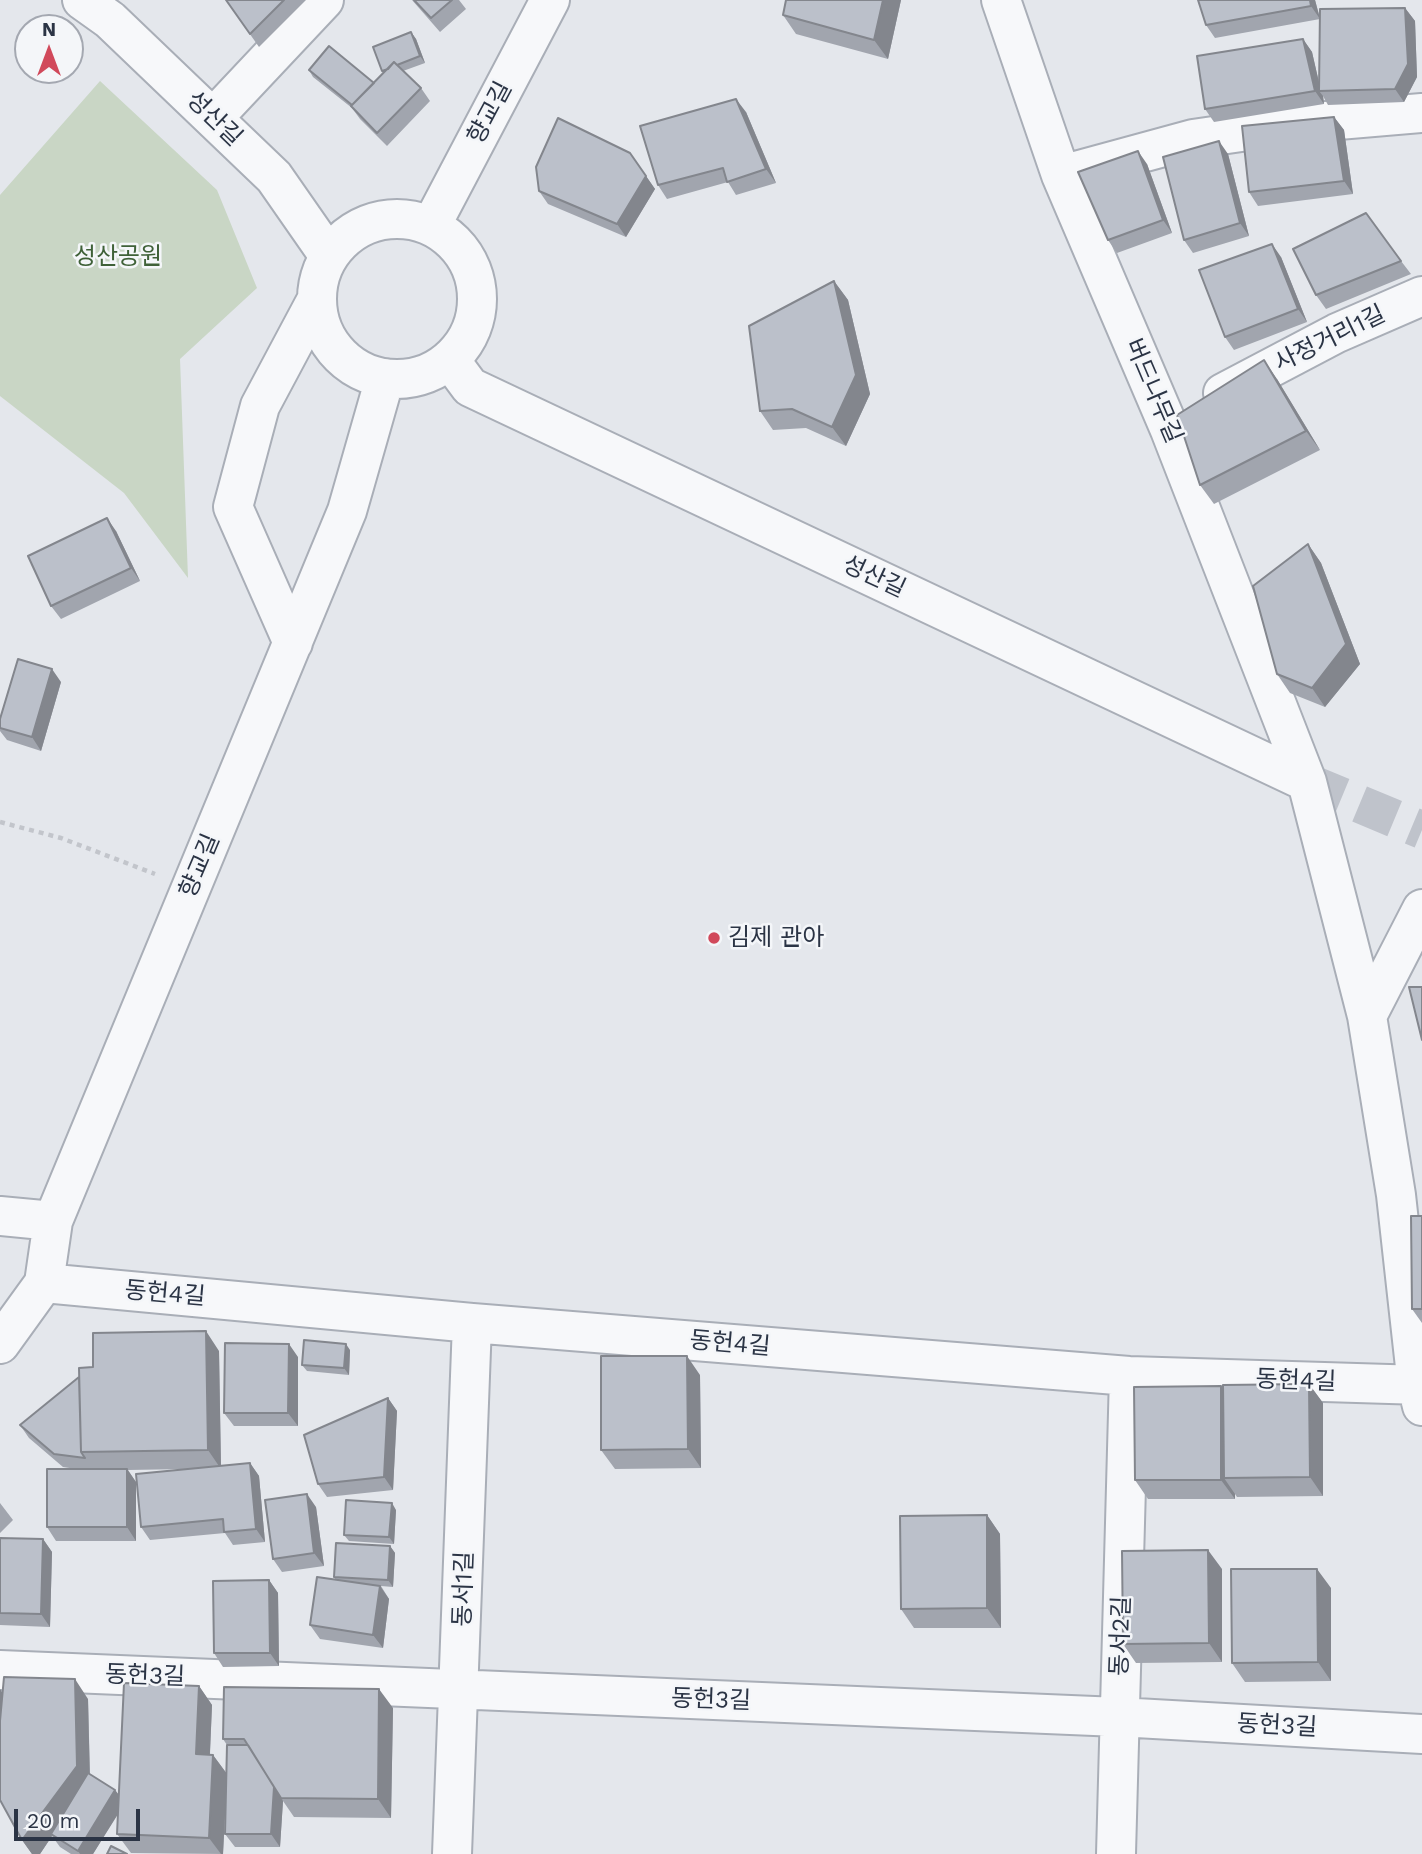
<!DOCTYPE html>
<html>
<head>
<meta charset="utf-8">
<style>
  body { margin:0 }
  #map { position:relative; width:1422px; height:1854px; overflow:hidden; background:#e4e7ec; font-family:"Work Sans",sans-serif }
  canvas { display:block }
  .north { position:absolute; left:14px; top:14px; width:70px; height:70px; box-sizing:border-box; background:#f4f6f9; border:2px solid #a4a8b1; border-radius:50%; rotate:0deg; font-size:19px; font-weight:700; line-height:28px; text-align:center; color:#2b3445 }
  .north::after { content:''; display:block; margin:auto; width:24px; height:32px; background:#d1495b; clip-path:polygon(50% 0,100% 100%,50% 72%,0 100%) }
  .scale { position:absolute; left:14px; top:1809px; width:126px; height:32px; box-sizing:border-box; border:4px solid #2b3445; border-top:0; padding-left:9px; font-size:21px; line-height:24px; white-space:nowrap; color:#2b3445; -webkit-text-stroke:5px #f4f6f9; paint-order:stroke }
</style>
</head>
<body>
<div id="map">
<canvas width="1422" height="1854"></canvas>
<div class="north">N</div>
<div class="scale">20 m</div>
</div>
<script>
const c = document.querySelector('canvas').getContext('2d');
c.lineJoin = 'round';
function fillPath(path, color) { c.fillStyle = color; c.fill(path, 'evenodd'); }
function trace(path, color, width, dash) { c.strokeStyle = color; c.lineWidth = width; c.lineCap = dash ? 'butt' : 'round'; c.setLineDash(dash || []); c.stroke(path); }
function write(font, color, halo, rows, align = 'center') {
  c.font = font + ' "Work Sans","Noto Sans KR",sans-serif'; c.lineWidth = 5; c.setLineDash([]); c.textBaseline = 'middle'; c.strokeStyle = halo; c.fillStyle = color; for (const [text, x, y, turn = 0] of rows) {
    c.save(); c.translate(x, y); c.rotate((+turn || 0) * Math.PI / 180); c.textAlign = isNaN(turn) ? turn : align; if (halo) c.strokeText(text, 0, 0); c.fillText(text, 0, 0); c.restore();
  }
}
fillPath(new Path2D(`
  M100,81L217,190L257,288L180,359L188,578L124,493L0,396V195Z`), '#c9d6c5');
trace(new Path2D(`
  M1307,782L1422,830`), '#bfc3cb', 38, [38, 19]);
const minor = new Path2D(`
  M82,0L110,20L274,177L329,256
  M1001,0L1061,175L1170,430L1307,782L1367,1016L1396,1195L1417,1385L1422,1406
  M213,118L324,0
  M1061,175L1193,139L1303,123L1422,113
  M317 299a80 80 0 1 1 160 0a80 80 0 1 1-160 0Z
  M431,226L550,0
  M450,360L470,387L1307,782
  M1223,393L1337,333L1422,296
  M293,643L233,507L260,406L317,299
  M1367,1016L1422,909
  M0,1216L53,1221
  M44,1283L472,1323L1129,1376L1422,1385
  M0,1344L44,1283L53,1221L347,511L385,378
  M0,1670L1118,1717L1422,1734
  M452,1854L472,1323
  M1116,1854L1129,1376`);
trace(minor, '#a9aeb7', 42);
trace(new Path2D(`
  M0,822L61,838L155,874`), '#c2c5cb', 4.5, [5, 5]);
trace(minor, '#f7f8fa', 38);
fillPath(new Path2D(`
  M226,0H306L259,47Z
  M412,0H459L466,9L440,32Z
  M786,0H901L888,59L796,34L783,15Z
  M1315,0L1320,18L1405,8L1415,21L1417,77L1404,102L1328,105L1323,96L1324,104L1214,122L1205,109L1303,39L1312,52L1319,83L1320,19L1215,38L1206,25Z
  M411,32L416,39L425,63L403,71L421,88L430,101L387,146L360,119L352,108L313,77L309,70L374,83L383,73L382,71Z
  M746,112L776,183L736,195L728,182L667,199L658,185Z
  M1334,117L1344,130L1353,194L1258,206L1249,192Z
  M630,153L655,189L626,237L548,204L539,191Z
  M1228,154L1249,236L1193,253L1184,240Z
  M1147,164L1172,233L1117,253L1108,240Z
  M1281,257L1307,322L1234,350L1225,337Z
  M1401,261L1411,274L1326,309L1316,295Z
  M834,281L848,300L870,394L846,446L806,428L773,430L760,411Z
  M1277,379L1320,450L1214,504L1200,485Z
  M116,531L140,581L61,619L51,606Z
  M1308,544L1321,563L1360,664L1325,707L1290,693L1277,674Z
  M61,682L41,751L7,740L0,731V719Z
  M1422,1216V1323L1412,1309Z
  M350,1350L349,1375L307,1371L302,1365Z
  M219,1351L221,1466L250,1463L259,1476L265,1542L233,1545L225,1533L150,1540L141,1527L188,1469L128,1470L136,1482V1541H56L47,1527L76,1469L63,1467L29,1438L20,1425L93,1367Z
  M298,1357V1426H234L224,1413Z
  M700,1375L701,1468L615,1469L601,1450Z
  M1309,1384L1323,1403V1496L1237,1497L1235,1494V1499H1148L1135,1480L1221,1386L1223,1389Z
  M388,1398L397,1411L393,1490L327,1497L318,1484Z
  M0,1503L13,1520L0,1533Z
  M316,1507L324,1566L282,1572L273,1559Z
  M396,1510L394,1544L349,1541L344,1535Z
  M987,1515L1000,1534L1001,1628H914L901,1609Z
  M0,1538L43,1539L52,1552L50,1627L0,1625Z
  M390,1546L395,1553L393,1587L381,1586L389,1599L383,1648L320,1639L310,1625L335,1579L334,1577Z
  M1222,1569V1662L1136,1663L1123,1644Z
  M269,1580L278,1593L279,1666L223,1667L214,1653Z
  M1331,1588V1681L1245,1682L1232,1663Z
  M199,1686L212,1705L210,1754L213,1755L227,1774V1745L223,1739L393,1708L391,1818L294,1817L283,1801L280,1847H235L225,1834L227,1778L223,1854L131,1853L117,1834L118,1813L93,1854H71L60,1847L52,1836L40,1854H32L22,1840L2,1693L88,1699L90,1774L115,1790L119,1795Z`), '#a1a5ae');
fillPath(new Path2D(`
  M883,0H901L888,59L874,40Z
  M1310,0H1315L1320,19L1311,6Z
  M1405,8L1415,21L1417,77L1404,102L1395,89Z
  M411,32L416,39L425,63L420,56Z
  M1303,39L1312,52L1321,91H1319L1323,96L1324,104L1315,91Z
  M736,99L746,112L776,183L766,169Z
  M1334,117L1344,130L1353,194L1344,181Z
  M1219,141L1228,154L1249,236L1240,223Z
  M1138,151L1147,164L1172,233L1163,220Z
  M646,176L655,189L626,237L617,224Z
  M1272,244L1281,257L1307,322L1298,309Z
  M834,281L848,300L870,394L846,446L832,427Z
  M1264,360L1277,379L1320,450L1306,431Z
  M107,518L116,531L140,581L131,568Z
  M1308,544L1321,563L1360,664L1325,707L1312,688Z
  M52,669L61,682L41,751L32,737Z
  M206,1331L219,1351L221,1469L208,1450Z
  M289,1344L298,1357V1426L288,1413Z
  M346,1344L350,1350L349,1375L344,1368Z
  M687,1356L700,1375L701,1468L688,1449Z
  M1309,1384L1323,1403V1496L1310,1477Z
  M1221,1386L1234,1405L1224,1478L1235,1494V1499L1221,1480Z
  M388,1398L397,1411L393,1490L384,1477Z
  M250,1463L259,1476L265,1542L256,1529Z
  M127,1469L136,1482V1541L127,1527Z
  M307,1494L316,1507L324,1566L314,1553Z
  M392,1503L396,1510L394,1544L389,1537Z
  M987,1515L1000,1534L1001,1628L987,1608Z
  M43,1539L52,1552L50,1627L41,1614Z
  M390,1546L395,1553L393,1587L388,1580Z
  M1208,1550L1222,1569V1662L1209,1643Z
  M1317,1569L1331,1588V1681L1318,1662Z
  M269,1580L278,1593L279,1666L270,1653Z
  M380,1586L389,1599L383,1648L373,1635Z
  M75,1679L88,1699L90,1785L51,1834L52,1836L40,1854H32L22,1840Z
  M199,1686L212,1705L209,1773L196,1754Z
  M0,1689L4,1695L0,1727Z
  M379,1689L393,1708L391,1818L378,1799Z
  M213,1755L227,1774L223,1854H221L209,1838Z
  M257,1758L283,1800L281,1798L283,1801L280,1847L271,1834Z
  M115,1790L125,1803L93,1854H80L78,1851Z`), '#83868d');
const building = new Path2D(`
  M226,0H284L250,34Z
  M414,0H452L431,18Z
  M786,0H883L874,40L783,15Z
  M1198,0H1310L1311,6L1206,25Z
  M1405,8L1408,64L1395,89L1319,91L1320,9Z
  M411,32L420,56L397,65L394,62L388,69L382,71L373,47Z
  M1303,39L1315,91L1205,109L1197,56Z
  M329,46L374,83L352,105L309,70Z
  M394,62L421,88L377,133L351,106Z
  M736,99L766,169L727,182L723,168L658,185L640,126Z
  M1334,117L1344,181L1249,192L1242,126Z
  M558,118L630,153L646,176L617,224L539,191L536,167Z
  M1219,141L1240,223L1184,240L1163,157Z
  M1138,151L1163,220L1108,240L1078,172Z
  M1366,213L1401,261L1316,295L1293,249Z
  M1272,244L1298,309L1225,337L1199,270Z
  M834,281L856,375L832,427L792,409L760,411L749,326Z
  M1264,360L1306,431L1200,485L1177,415Z
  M107,518L131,568L51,606L28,556Z
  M1308,544L1346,644L1312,688L1277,674L1253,586Z
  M18,659L52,669L32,737L0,728V719Z
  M1409,987H1422V1040Z
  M1411,1216H1422V1309H1412Z
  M206,1331L208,1450L81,1452L79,1368L93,1367V1333Z
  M304,1340L346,1344L344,1368L302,1365Z
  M225,1343L289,1344L288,1413H224Z
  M601,1356H687L688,1449L601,1450Z
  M79,1377L81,1452L85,1458L54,1454L20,1425Z
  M1309,1384L1310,1477L1224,1478L1223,1385Z
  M1221,1386V1480H1135L1134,1387Z
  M388,1398L384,1477L318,1484L304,1435Z
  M250,1463L256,1529L224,1532L223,1519L141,1527L136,1474Z
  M47,1469H127V1527H47Z
  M307,1494L314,1553L273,1559L265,1500Z
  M346,1500L392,1503L389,1537L344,1535Z
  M987,1515V1608L901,1609L900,1516Z
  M0,1538L43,1539L41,1614L0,1613Z
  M336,1543L390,1546L388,1580L334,1577Z
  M1208,1550L1209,1643L1123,1644L1122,1551Z
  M1231,1569H1317L1318,1662L1232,1663Z
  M317,1577L380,1586L373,1635L310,1625Z
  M269,1580L270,1653H214L213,1581Z
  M4,1677L75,1679L77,1766L22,1840L0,1800V1721Z
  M124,1683L199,1686L196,1754L213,1755L209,1838L117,1834Z
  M224,1687L379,1689L378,1799L281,1798L244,1739H223Z
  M227,1745H248L274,1787L271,1834H225Z
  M88,1773L115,1790L78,1851L51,1834Z
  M111,1846L127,1854H107Z`);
fillPath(building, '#bbc0ca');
trace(building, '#83868d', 2);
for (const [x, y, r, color] of [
  [714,938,7,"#d1495b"]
]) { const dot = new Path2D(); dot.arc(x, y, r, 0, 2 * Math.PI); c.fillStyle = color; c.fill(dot); trace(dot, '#f4f6f9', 2.5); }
write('24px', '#2b3445', '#f4f6f9', [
  ["향교길",490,113,-62],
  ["성산길",214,119,44],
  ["사정거리1길",1330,339,-26],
  ["버드나무길",1153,391,67],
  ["성산길",874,577,25],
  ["향교길",200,866,-67],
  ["동헌4길",165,1294,5],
  ["동헌4길",730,1344,5],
  ["동헌4길",1296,1381,2],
  ["동서1길",464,1589,-88],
  ["동서2길",1121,1636,-88],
  ["동헌3길",145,1676,2],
  ["동헌3길",711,1700,2],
  ["동헌3길",1277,1726,3]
]);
write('24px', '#3f6138', '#f4f6f9', [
  ["성산공원",118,257]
]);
write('24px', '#2b3445', '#f4f6f9', [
  ["김제 관아",728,938]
], 'left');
</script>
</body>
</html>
